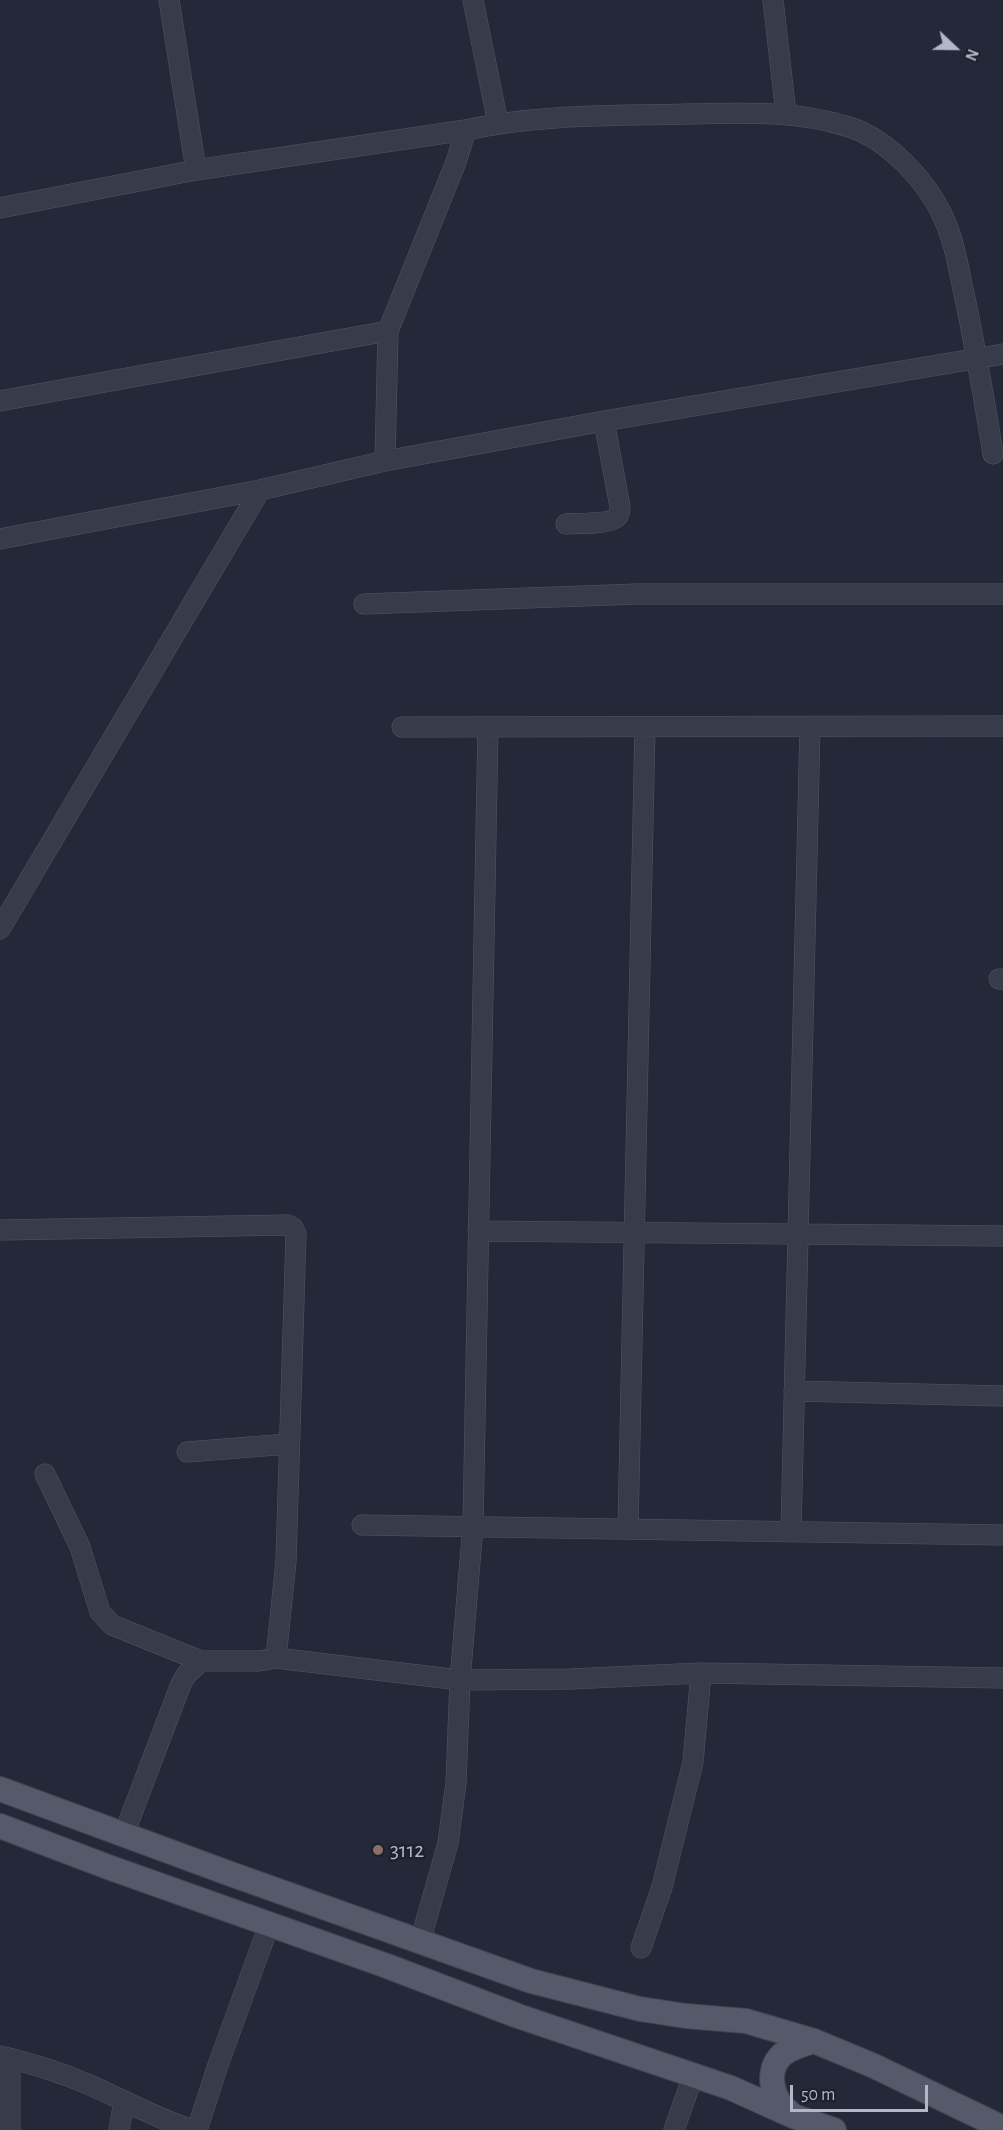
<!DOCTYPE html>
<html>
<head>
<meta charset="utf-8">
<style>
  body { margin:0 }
  #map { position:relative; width:1003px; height:2130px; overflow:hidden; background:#232939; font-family:"Alegreya Sans",sans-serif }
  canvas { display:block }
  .north { position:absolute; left:925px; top:18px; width:60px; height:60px; -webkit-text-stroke:4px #1c212e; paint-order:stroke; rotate:112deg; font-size:16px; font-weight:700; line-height:24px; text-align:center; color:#b2b6c6 }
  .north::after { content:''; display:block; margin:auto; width:21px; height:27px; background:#b2b6c6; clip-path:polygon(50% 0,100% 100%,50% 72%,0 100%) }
  .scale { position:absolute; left:790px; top:2085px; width:138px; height:27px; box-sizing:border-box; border:3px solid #b2b6c6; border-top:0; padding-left:8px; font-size:18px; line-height:21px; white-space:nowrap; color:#b2b6c6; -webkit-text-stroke:4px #1c212e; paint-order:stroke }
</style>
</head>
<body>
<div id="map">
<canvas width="1003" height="2130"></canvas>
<div class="north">N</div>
<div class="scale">50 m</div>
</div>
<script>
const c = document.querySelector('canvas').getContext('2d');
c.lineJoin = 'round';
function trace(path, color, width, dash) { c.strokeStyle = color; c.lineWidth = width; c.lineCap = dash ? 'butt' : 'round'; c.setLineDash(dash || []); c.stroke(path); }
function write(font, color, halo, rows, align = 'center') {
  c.font = font + ' "Alegreya Sans",sans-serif'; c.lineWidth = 5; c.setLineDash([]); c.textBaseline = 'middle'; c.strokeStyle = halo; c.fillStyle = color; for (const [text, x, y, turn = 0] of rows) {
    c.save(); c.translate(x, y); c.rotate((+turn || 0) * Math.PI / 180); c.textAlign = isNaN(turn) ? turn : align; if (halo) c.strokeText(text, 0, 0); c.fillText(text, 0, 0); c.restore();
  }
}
const minor = new Path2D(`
  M169,0L196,170
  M473,0L498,123
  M773,0L786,114
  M0,208L196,170L466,130C537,114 614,116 687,114C740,113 797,110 849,127C888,139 928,182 944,219C954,241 958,265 963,289C975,344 984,398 993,454
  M0,401L388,331
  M385,461L388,331L456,162L466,130
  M566,524C577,523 611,525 618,516C619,514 620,509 620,507L604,421
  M0,539L260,490L385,461L604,421L1003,354
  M364,604L637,594H1003
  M402,727L1003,726
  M0,929L260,490
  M999,979H1003
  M0,1230L288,1225L293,1228L296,1234L286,1561L276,1658
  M478,1231L1003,1236
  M794,1391L1003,1396
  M187,1452L288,1444
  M45,1474L80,1547L100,1612L112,1625L201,1661
  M362,1525L1003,1535
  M628,1529L645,727
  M791,1532L810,727
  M124,1834L181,1684L186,1675L201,1661H259L276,1658L460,1680L570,1679L701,1673L1003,1678
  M420,1942L448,1843L456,1783L460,1680L473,1526L488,727
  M641,1948L662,1887L693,1762L701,1673
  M0,2056C31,2063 63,2073 92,2086C126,2101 157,2119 193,2130
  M10,2058V2130
  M119,2130L124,2101
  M197,2130L218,2065L269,1925
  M674,2130L693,2076`);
const major = new Path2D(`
  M0,1789L228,1873L531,1981L640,2009L686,2016L746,2021L814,2041L874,2066L1003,2128
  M0,1826L108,1867L387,1966L518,2016L731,2088L793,2116L834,2130
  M790,2113C772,2101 764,2070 783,2054C792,2047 804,2044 814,2041`);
trace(minor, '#525664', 21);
trace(major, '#404553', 26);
trace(minor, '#363c4a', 20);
trace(major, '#545a6a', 24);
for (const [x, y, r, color] of [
  [378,1850,6,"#8d6e63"]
]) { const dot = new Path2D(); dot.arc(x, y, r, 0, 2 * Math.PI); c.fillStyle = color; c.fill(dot); trace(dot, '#1c212e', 2); }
write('22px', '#b2b6c6', '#1c212e', [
  ["3112",390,1850]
], 'left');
</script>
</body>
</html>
